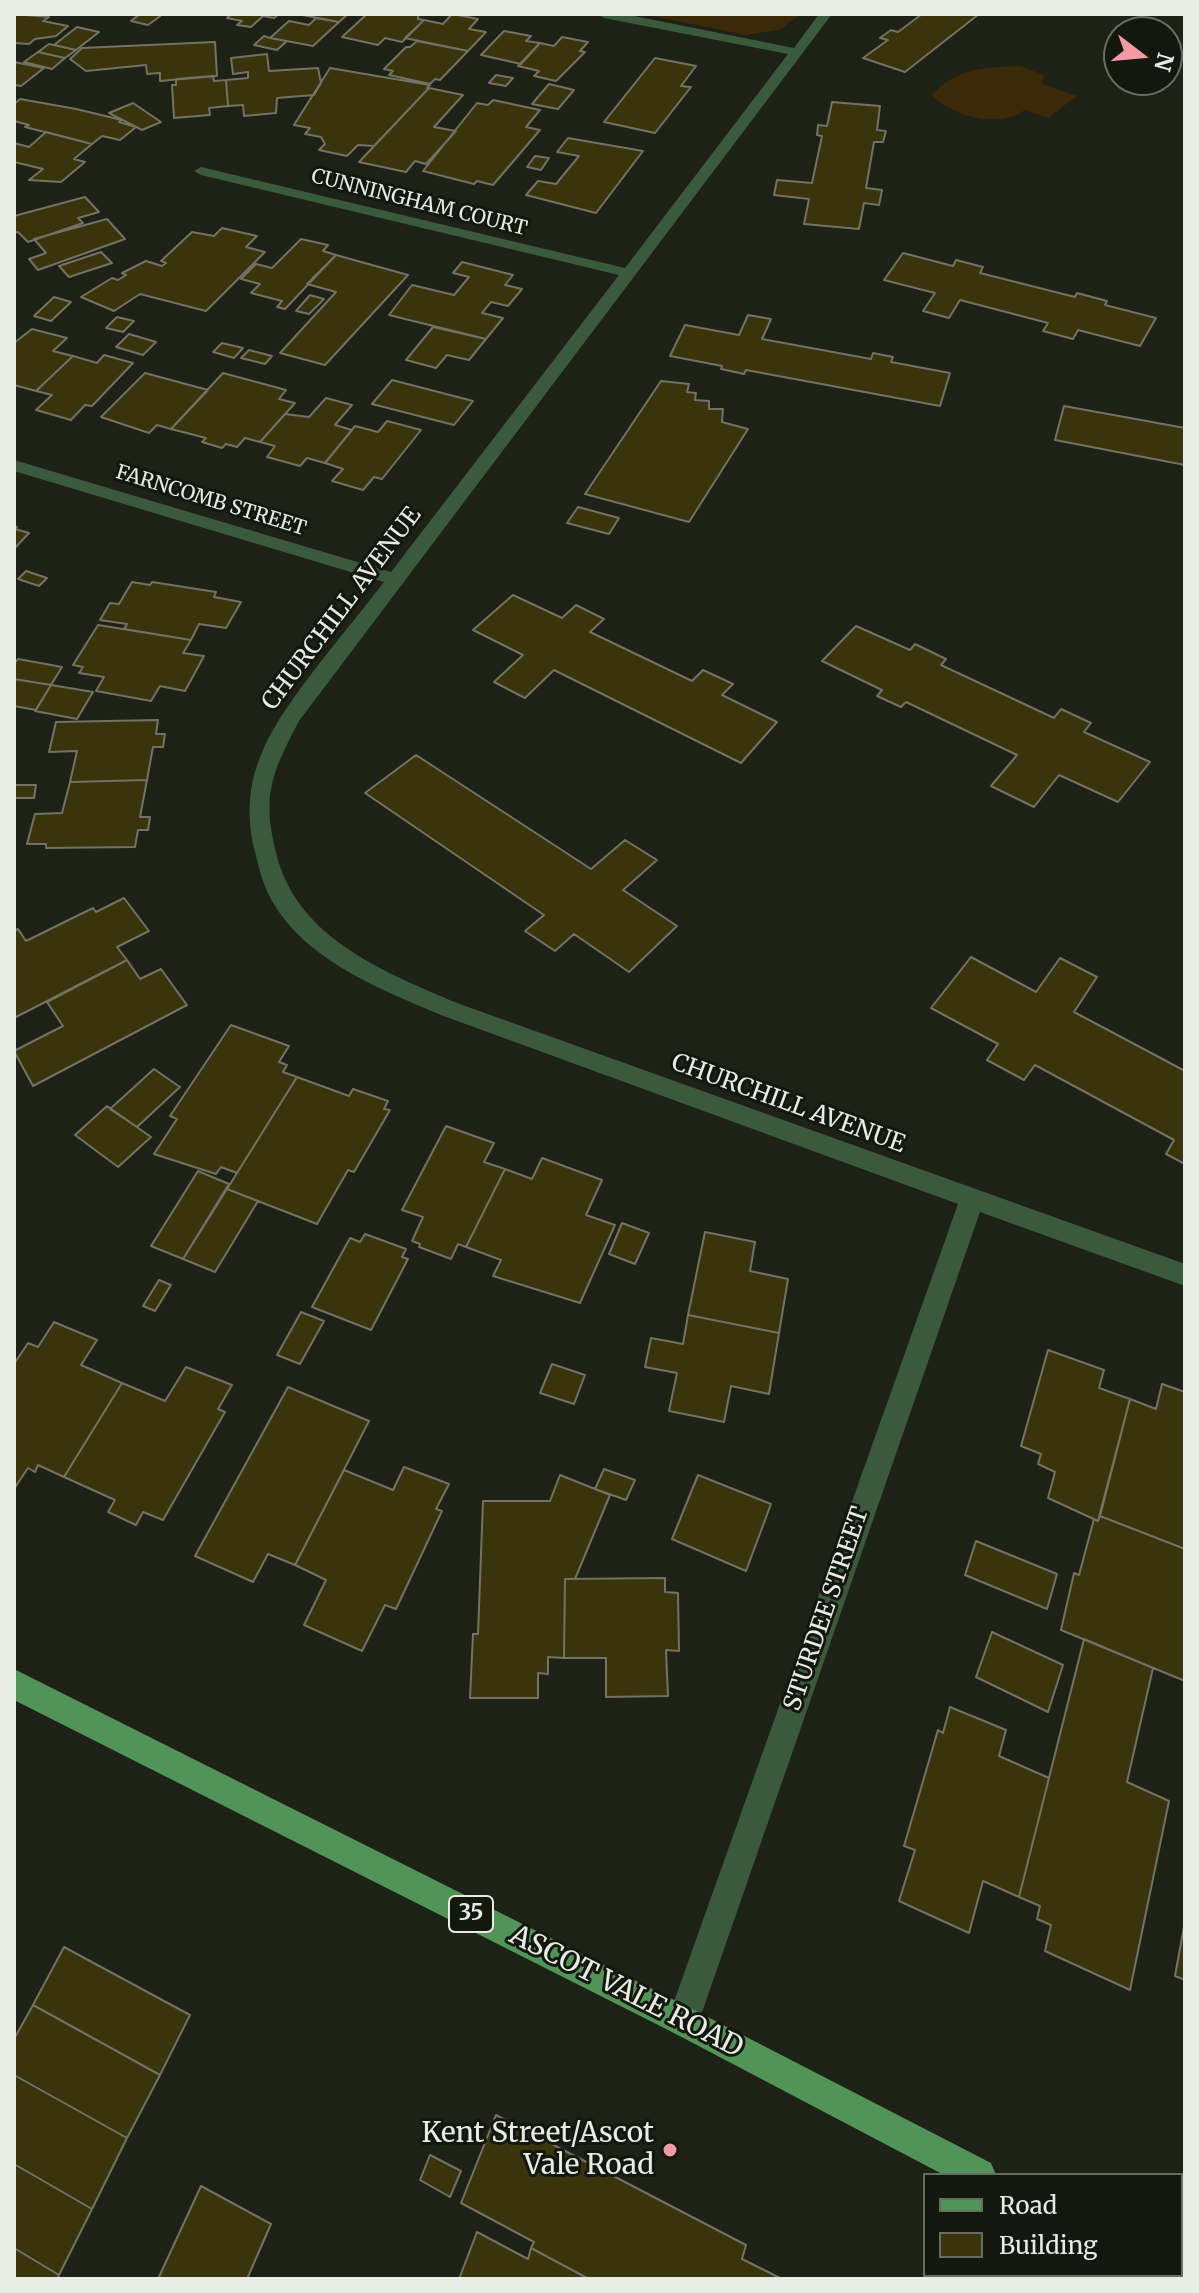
<!DOCTYPE html>
<html>
<head>
<meta charset="utf-8">
<style>
  body { margin:0 }
  #map { position:relative; width:1199px; height:2293px; overflow:hidden; background:#1d2116; font-family:Merriweather,serif }
  canvas { display:block }
  .frame { position:absolute; inset:0; border:16px solid #e9ece4; pointer-events:none }
  .legend { position:absolute; left:923px; top:2173px; width:260px; height:104px; box-sizing:border-box; background:#14170d; border:2px solid #696c63; margin:0; padding:10px 14px; list-style:none; font-size:24px; color:#e9ece4 }
  .legend li { display:flex; align-items:center; gap:16px; height:40px }
  .legend b { width:40px; border:2px solid #696c63 }
  .north { position:absolute; left:1103px; top:16px; width:80px; height:80px; box-sizing:border-box; background:#14170d; border:2px solid #696c63; border-radius:50%; rotate:106deg; font-size:22px; font-weight:700; line-height:32px; text-align:center; color:#e9ece4 }
  .north::after { content:''; display:block; margin:auto; width:28px; height:36px; background:#f49aa5; clip-path:polygon(50% 0,100% 100%,50% 72%,0 100%) }
</style>
</head>
<body>
<div id="map">
<canvas width="1199" height="2293"></canvas>
<div class="frame"></div>
<ul class="legend">
<li><b style="height:10px;background:#529458"></b>Road</li>
<li><b style="height:22px;background:#39340b"></b>Building</li>
</ul>
<div class="north">N</div>
</div>
<script>
const c = document.querySelector('canvas').getContext('2d');
c.lineJoin = 'round';
function fillPath(path, color) { c.fillStyle = color; c.fill(path, 'evenodd'); }
function trace(path, color, width, dash) { c.strokeStyle = color; c.lineWidth = width; c.lineCap = dash ? 'butt' : 'round'; c.setLineDash(dash || []); c.stroke(path); }
function write(font, color, halo, rows, align = 'center') {
  c.font = font + ' Merriweather,serif'; c.lineWidth = 6; c.setLineDash([]); c.textBaseline = 'middle'; c.strokeStyle = halo; c.fillStyle = color; for (const [text, x, y, turn = 0] of rows) {
    c.save(); c.translate(x, y); c.rotate((+turn || 0) * Math.PI / 180); c.textAlign = isNaN(turn) ? turn : align; if (halo) c.strokeText(text, 0, 0); c.fillText(text, 0, 0); c.restore();
  }
}
fillPath(new Path2D(`
  M642,14H801L779,30L746,35Z
  M1020,66L1044,75L1042,84L1077,96L1048,118L1025,110C999,129 953,117 932,95C955,68 987,67 1020,66Z`), '#3b2908');
const building = new Path2D(`
  M14,14L49,17L43,21L68,26L56,36L35,39L29,44L14,43Z
  M140,14H163L148,25L131,21Z
  M231,14H279L274,18L263,16L251,27L237,25L242,21L227,18Z
  M297,14H348L339,22Z
  M367,14H418V19L424,20L402,42L385,38L378,45L342,37Z
  M452,14L478,19L469,29L486,32L468,51L405,38L424,20L443,24Z
  M922,14H979L905,72L863,58L888,40L880,38L891,30L898,32Z
  M316,18L339,22L313,46L270,38L289,21L309,25Z
  M77,27L99,32L76,50L54,45Z
  M504,31L531,36L526,41L540,43L521,64L481,55Z
  M264,36L270,38L287,41L277,50L254,45Z
  M562,37L588,42L580,51L585,52L556,81L534,76L539,71L518,66L540,43L554,46Z
  M417,41L468,51L440,80L435,79L430,84L389,75L393,71L384,69L406,47H410Z
  M215,42L217,76L160,81V73L147,74L146,65L86,71L70,59L82,48Z
  M49,44L54,45L76,50L65,58L38,52Z
  M38,52L65,58L52,69L24,62Z
  M267,54L269,71L318,68L321,83L314,95L277,98L276,113L244,116L243,105L228,106L226,80L248,78V72L233,74L231,58Z
  M655,58L696,66L681,86L691,87L655,133L604,122Z
  M14,62L44,68L21,86L14,85Z
  M330,68L430,85L427,88H429L374,146L358,145L347,156L319,150L325,144L321,137L305,134L310,128L294,125Z
  M496,75L513,78L506,86L489,83Z
  M213,76L214,81L226,80L228,106L209,108L210,115L174,118L172,85H176V79Z
  M549,84L574,90L558,109L532,104Z
  M429,88L463,95L434,127L456,131L426,164L415,161L406,172L359,162Z
  M20,99L76,109L122,120L119,122L136,127L120,140L102,136L92,144L25,127L29,125L14,121V104Z
  M493,100L540,110L526,127L540,130L493,185L477,181L474,184L423,171L477,103L488,105Z
  M832,102L880,106L877,130L886,131L883,142H874L866,188L882,190L879,205L864,203L859,229L804,224L809,199L774,195L777,180L812,183L822,136L817,135L818,125L827,126Z
  M133,103L161,122L142,130L109,113Z
  M46,132L92,144L74,159L85,162L61,182L29,180L43,169L14,162V143L29,147Z
  M568,138L643,151L596,213L526,195L538,181L556,184L579,156L557,152Z
  M535,156L549,158L541,170L527,167Z
  M85,197L99,212L78,218L83,223L28,242L18,232L14,233V216Z
  M107,219L125,239L38,270L29,259L46,253L34,239Z
  M222,228L257,236L246,247L265,252L206,311L140,294L114,311L81,297L112,278L118,280L126,275L122,273L146,261L162,266L166,263L161,261L192,232L214,236Z
  M301,239L328,245L323,251L336,255L285,309L277,307L282,301L251,293L260,284L241,279L256,264L272,268Z
  M101,252L112,263L69,277L59,266Z
  M903,253L953,266L956,260L983,267L980,273L1075,297L1077,293L1107,301L1105,305L1156,318L1140,346L1078,330L1073,339L1043,331L1048,323L960,300L949,318L923,311L935,293L884,280Z
  M336,255L408,275L325,365L280,353L336,292L307,284Z
  M462,262L513,275L505,285L522,289L508,306L491,302L482,313L503,318L486,339L389,315L412,285L454,295L469,277L453,273Z
  M310,295L324,299L309,314L296,311Z
  M54,297L71,302L51,321L34,316Z
  M748,315L771,319L762,339L871,359L873,353L893,357L891,362L950,373L940,406L746,370L744,374L721,369L722,366L670,356L685,325L739,335Z
  M117,317L134,321L123,332L106,328Z
  M433,327L486,339L469,360L447,355L436,368L406,360Z
  M32,329L67,338L53,351L73,356L36,391L14,385V343Z
  M129,334L156,342L143,355L116,347Z
  M222,343L243,348L234,358L213,352Z
  M249,350L272,356L265,364L241,358Z
  M104,355L133,363L92,406L85,405L71,420L36,410L52,395L36,391L73,356L97,363Z
  M145,373L208,390L171,429L157,425L149,433L101,417Z
  M223,373L286,390L279,399L295,403L260,442L245,438L237,447L226,444L222,448L202,442L206,438L171,429Z
  M392,380L473,401L454,425L372,404Z
  M661,381L689,384L687,392L696,393L695,400L709,401V409H723L722,422L748,429L689,522L585,494Z
  M326,398L352,405L335,425L352,430L325,463L307,458L300,466L267,457L275,446L260,442L285,414L309,417Z
  M1064,406L1185,428V465L1055,440Z
  M387,421L421,430L382,479L374,477L363,490L332,481L343,469L325,463L355,426L378,432Z
  M578,507L619,518L609,534L567,523Z
  M14,526L17,527L15,529L29,533L14,549Z
  M26,571L47,578L39,586L18,579Z
  M132,582L150,585L152,582L216,592L214,597L241,602L226,628L199,624L191,640L124,629L127,624L100,620L110,603L119,604Z
  M513,595L562,618L576,605L604,619L590,632L692,681L703,670L733,684L722,695L777,722L741,763L554,670L525,698L494,682L523,655L473,630Z
  M98,625L191,640L183,653L204,656L185,691L160,686L151,701L96,691L104,677L79,673L83,667L73,665Z
  M856,626L910,650L915,644L946,659L941,665L1054,718L1061,709L1091,723L1084,732L1150,762L1118,802L1059,775L1034,807L991,786L1017,755L906,702L901,707L877,696L882,690L822,661Z
  M18,659L62,667L51,685L14,679V664Z
  M14,679L51,685L36,710L14,706Z
  M51,685L93,692L77,719L35,711Z
  M158,720L156,734H165L163,747H153L147,780L70,782L77,751L49,752L56,722Z
  M416,755L591,869L625,840L657,860L623,890L677,926L629,972L574,934L555,951L525,931L544,915L365,793Z
  M147,780L140,817H150L148,830H138L135,847L46,848V844H27L35,814L62,813L70,782Z
  M14,785H36L34,798H14Z
  M124,898L149,931L117,947L127,960L14,1018V931L18,929L26,941L93,908L96,912Z
  M971,957L1036,992L1060,958L1097,977L1074,1012L1185,1071V1164L1166,1154L1174,1140L1035,1065L1024,1080L987,1060L998,1044L931,1008Z
  M127,960L140,979L161,969L187,1005L33,1086L14,1051L63,1026L47,1002Z
  M231,1025L289,1046L279,1062L287,1065L283,1072L297,1077L237,1173L221,1167L216,1174L154,1154L177,1119L170,1116Z
  M154,1069L180,1087L137,1127L110,1109Z
  M297,1077L349,1096L353,1089L388,1101L384,1109L390,1110L354,1172L348,1170L317,1224L227,1189Z
  M107,1106L151,1137L118,1167L75,1135Z
  M446,1126L494,1143L484,1162L505,1169L466,1247L458,1244L451,1259L419,1247L420,1244L412,1241L423,1217L402,1210Z
  M542,1158L602,1180L586,1215L615,1225L580,1303L493,1276L501,1260L466,1247L505,1169L532,1179Z
  M198,1171L229,1184L183,1259L151,1246Z
  M227,1189L258,1201L215,1272L183,1259Z
  M622,1223L649,1233L635,1264L609,1254Z
  M705,1232L755,1242L750,1271L788,1279L779,1333L688,1315Z
  M365,1234L406,1249L402,1257L408,1259L371,1330L312,1307L350,1238L360,1242Z
  M159,1280L171,1285L155,1311L143,1306Z
  M301,1312L324,1321L300,1364L277,1355Z
  M688,1315L779,1333L769,1394L731,1386L724,1422L669,1411L677,1373L645,1367L651,1338L683,1344Z
  M54,1322L97,1340L81,1365L122,1383L64,1477L38,1465L35,1472L28,1468L14,1489V1364L28,1343L38,1347Z
  M1048,1350L1104,1370L1099,1388L1130,1399L1098,1521L1048,1498L1055,1472L1038,1464L1041,1454L1021,1446Z
  M552,1364L585,1375L574,1404L540,1393Z
  M186,1367L232,1385L218,1409L225,1412L163,1520L143,1512L136,1525L108,1512L115,1500L64,1477L122,1383L165,1401Z
  M1162,1384L1185,1392V1549L1100,1516L1130,1399L1156,1409Z
  M288,1387L369,1421L295,1565L268,1554L253,1582L195,1556Z
  M404,1467L449,1484L436,1509L442,1511L396,1609L385,1605L362,1651L304,1625L326,1580L295,1565L344,1470L393,1490Z
  M604,1469L635,1480L626,1500L595,1489Z
  M560,1475L610,1495L575,1579H565L564,1658L548,1657V1674L538,1673V1698H470L473,1634H478L483,1501H550Z
  M698,1475L771,1504L746,1571L672,1539Z
  M1100,1516L1185,1549V1681L1061,1630L1074,1573L1079,1575L1094,1519L1098,1521Z
  M976,1541L1057,1574L1047,1609L965,1575Z
  M665,1578V1592L678,1593L679,1651L666,1650L668,1696L606,1697V1658H564L565,1579Z
  M992,1632L1063,1665L1048,1712L976,1677Z
  M1084,1639L1153,1668L1127,1782L1169,1801L1130,1990L1045,1951L1051,1925L1037,1919L1040,1906L1019,1897Z
  M950,1707L1006,1730L999,1756L1049,1778L1019,1897L983,1881L969,1933L899,1901L915,1850L904,1846L938,1730L943,1733Z
  M1185,1921V1980L1175,1976Z
  M64,1947L190,2015L160,2075L33,2005Z
  M33,2005L160,2075L127,2138L14,2075V2039Z
  M14,2075L127,2138L92,2209L14,2164Z
  M496,2115L746,2245L742,2259L782,2279H589L531,2248L534,2242L461,2203Z
  M430,2155L461,2171L450,2197L420,2180Z
  M14,2164L92,2209L59,2275L14,2248Z
  M201,2186L271,2224L247,2279H158Z
  M477,2232L528,2259L531,2248L589,2279H459Z
  M14,2248L59,2275L57,2279H14Z`);
fillPath(building, '#39340b');
trace(building, '#747265', 2);
fillPath(new Path2D(`
  M598,14H624L794,48L819,14H832L299,721C270,776 261,798 278,860C301,940 387,973 457,1003L1185,1264V1286L980,1212L699,2021L694,2032L683,2037L672,2032L667,2021L958,1204L441,1015C378,988 298,958 267,891C262,880 259,868 256,856C241,801 253,759 284,712C314,667 351,625 384,582L14,471V460L391,572L619,275L201,175L194,171L201,167L625,268L788,54L604,18Z
  M964,2275H998V2279H962Z
  M1082,2275H1116V2279H1080Z`), '#3b5a3d');
fillPath(new Path2D(`
  M14,1669L694,2010L991,2163L996,2175H944L672,2032L14,1700Z
  M1181,2257L1185,2258V2279H1166L1164,2275H1181Z`), '#529458');
for (const [x, y, r, color] of [
  [670,2150,8,"#f49aa5"]
]) { const dot = new Path2D(); dot.arc(x, y, r, 0, 2 * Math.PI); c.fillStyle = color; c.fill(dot); trace(dot, '#14170d', 3); }
write('20px', '#e9ece4', '#14170d', [
  ["CUNNINGHAM COURT",419,203,14],
  ["FARNCOMB STREET",211,501,17]
]);
for (const [x, y, w] of [
  [471,1914,44]
]) { const box = new Path2D(); box.roundRect(x - w / 2, y - 18, w, 36, 6); c.fillStyle = '#14170d'; c.fill(box); trace(box, '#e9ece4', 2); }
write('bold 22px', '#e9ece4', null, [
  ["35",471,1914]
]);
write('24px', '#e9ece4', '#14170d', [
  ["CHURCHILL AVENUE",342,609,-53],
  ["CHURCHILL AVENUE",788,1104,20],
  ["STURDEE STREET",827,1609,-71]
]);
write('28px', '#e9ece4', '#14170d', [
  ["ASCOT VALE ROAD",626,1992,27]
]);
write('28px', '#e9ece4', '#14170d', [
  ["Kent Street/Ascot",654,2134],
  ["Vale Road",654,2166]
], 'right');
</script>
</body>
</html>
